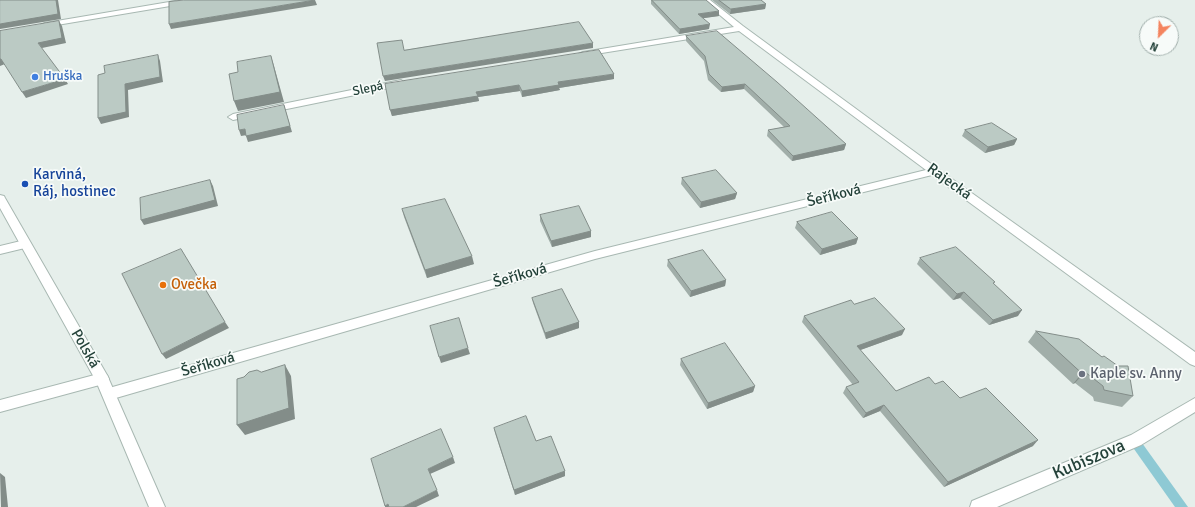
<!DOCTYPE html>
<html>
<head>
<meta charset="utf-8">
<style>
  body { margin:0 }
  #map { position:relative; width:1195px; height:507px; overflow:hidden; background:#e6efeb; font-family:Signika,sans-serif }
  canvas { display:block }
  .north { position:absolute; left:1139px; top:16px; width:40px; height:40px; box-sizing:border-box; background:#f7fbf9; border:1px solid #a3b1ad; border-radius:50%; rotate:204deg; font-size:11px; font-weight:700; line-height:16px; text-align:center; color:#24423a }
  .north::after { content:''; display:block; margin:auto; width:14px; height:18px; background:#f4845f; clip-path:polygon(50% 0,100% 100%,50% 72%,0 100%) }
</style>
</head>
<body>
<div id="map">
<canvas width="1195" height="507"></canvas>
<div class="north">N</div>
</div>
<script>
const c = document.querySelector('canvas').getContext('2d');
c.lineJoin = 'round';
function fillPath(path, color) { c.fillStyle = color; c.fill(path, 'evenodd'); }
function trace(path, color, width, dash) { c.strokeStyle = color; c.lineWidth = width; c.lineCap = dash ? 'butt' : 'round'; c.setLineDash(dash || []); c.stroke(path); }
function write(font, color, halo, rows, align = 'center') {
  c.font = font + ' Signika,sans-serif'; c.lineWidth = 3.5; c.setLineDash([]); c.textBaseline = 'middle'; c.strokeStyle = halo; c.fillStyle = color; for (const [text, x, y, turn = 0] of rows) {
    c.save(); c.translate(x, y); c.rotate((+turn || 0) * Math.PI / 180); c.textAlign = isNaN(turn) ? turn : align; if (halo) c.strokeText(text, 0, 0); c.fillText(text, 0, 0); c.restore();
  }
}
fillPath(new Path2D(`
  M1138,441L1142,443L1188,507H1175L1134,449L1133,446L1134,443Z`), '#8ec9d4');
const minor = new Path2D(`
  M181,0H198L194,2L45,27L41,25L45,23Z
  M702,0H710L743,26L938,169L1195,352V366L1190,364L932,175L595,259L109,400L104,398L102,394L104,390L109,388L595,251L926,170L739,31L583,56L579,54L583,52L734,27Z
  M401,80L405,83L404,85L233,120L228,117L233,114Z
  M25,240L29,241L31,244L29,247L0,254V246Z
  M102,373L107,375L109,379L107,383L0,412V400Z
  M1195,398V412L1141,445L997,507H970L972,501L1131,435Z`);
const tertiary = new Path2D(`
  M0,195L4,196L5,198L107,375L165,507H149L96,381L0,208Z`);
trace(minor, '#a8b8b2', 2);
trace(tertiary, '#a8b8b2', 2);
fillPath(minor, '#fff');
fillPath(tertiary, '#fff');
fillPath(new Path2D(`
  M651,0H652L719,16L703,18L709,29L679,34L651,4Z
  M712,0H761L766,4L765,9L730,14Z
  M686,36L846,144L844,150L792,161L767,136L768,130L784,127L744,89L721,92L708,80L704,61L686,41Z
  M614,79L559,88L560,90L522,97L520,91L478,97L479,101L392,116L385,84Z
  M965,130L1017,139L1014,145L985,153L962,136Z
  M682,178L737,193L735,199L700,208L681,184Z
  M402,209L474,264L427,278L404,217Z
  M540,215L591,231V237L552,247L540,221Z
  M797,222L858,238L856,244L820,255L795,228Z
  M920,258L994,284L1018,316L989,325L960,298L953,300L917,264Z
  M668,260L726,280L725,286L690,297L667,266Z
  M532,298L579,322V328L546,339L533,303Z
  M804,316L902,335L860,350L896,391L935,384L960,398L1033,446L944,487L880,411L863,418L843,393L846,387L853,385L802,322Z
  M1036,331L1133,396L1122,407L1094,401L1093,397L1075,383L1073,384L1028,342Z
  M681,359L755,386L753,392L707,409L680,365Z
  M494,428L536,441L565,476L515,495L495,433Z`), '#a1aea9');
fillPath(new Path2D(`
  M56,0H58L61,19L0,29V24Z
  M315,0L317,5L171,29L169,24Z
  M766,4L765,9L730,14L731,9Z
  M719,11V16L698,19V14Z
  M59,21L62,26L66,43L42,48L38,43Z
  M710,24L709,29L679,34L680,29Z
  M593,43V48L385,81L383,76Z
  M158,55L160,61L163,82L128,90L129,117L101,124L98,118L125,84Z
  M271,56L274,66L284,102L238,111L234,101Z
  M0,59H1L5,64L0,66Z
  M614,74V79L559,88L560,90L522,97V91L558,82Z
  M65,79L68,84L26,98L22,92Z
  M745,84L744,89L721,92L722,87Z
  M519,85L520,91L478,97L479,101L392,116L390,110L476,92Z
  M284,105L292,132L248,142L246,136Z
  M245,129L247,135L241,136L239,130Z
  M1017,139L1014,145L985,153L988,147Z
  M846,144L844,150L792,161L793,156Z
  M210,180L213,186L218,206L144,225L141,220Z
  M737,193L735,199L700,208L701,202Z
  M591,231V237L552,247L551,241Z
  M858,238L856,244L820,255L822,249Z
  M472,256L474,264L427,278L425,270Z
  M726,280L725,286L690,297L691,291Z
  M964,292L960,298L953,300L957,294Z
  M1022,310L1018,316L989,325L993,320Z
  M225,322L229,328L166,359L162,354Z
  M579,322V328L546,339L545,333Z
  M905,329L902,335L855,352L857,346Z
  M468,348L470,354L441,363L439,357Z
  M285,365L291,376L295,419L245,435L237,425Z
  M1085,372L1075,383L1073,384L1082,373Z
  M755,386L753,392L707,409L708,403Z
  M884,405L880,411L863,418L866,413Z
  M1038,440L1033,446L944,487L948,482Z
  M453,457L455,463L430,474L428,469Z
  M565,471V476L515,495L514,490Z
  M0,473L5,477L8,507H1Z
  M437,490L439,496L416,507H403Z
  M388,504L389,507H385V506Z`), '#838d89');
const building = new Path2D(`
  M0,0H56L58,14L0,24Z
  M184,0H315L169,24V2Z
  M652,0H706L719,11L698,14L710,24L680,29Z
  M719,0H761L766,4L731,9Z
  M59,21L62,38L38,43L65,79L22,92L1,59H0V31Z
  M579,22L593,43L383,76L377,43L402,40L404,50Z
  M717,31L777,82L846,144L793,156L768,130L790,126L745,84L722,87L709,74L705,56L686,36Z
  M599,50L614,74L558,82L559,85L522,91L519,85L476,92L478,96L390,110L385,84Z
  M158,55L160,77L125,84L126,112L98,118V75L105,73L104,66Z
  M271,56L280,92L234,101L229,74L238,72L237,62Z
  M284,105L290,126L246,136L245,129L239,130L237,115Z
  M992,123L1017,139L988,147L965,130Z
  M716,170L737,193L701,202L682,178Z
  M210,180L215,200L141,220L140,198Z
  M445,199L472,256L425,270L402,209Z
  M579,206L591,231L551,241L540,215Z
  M832,212L858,238L822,249L797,222Z
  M956,247L995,282L993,283L1022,310L993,320L964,292L957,294L920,258Z
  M181,249L225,322L162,354L122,274Z
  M703,250L726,280L691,291L668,260Z
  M562,289L579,322L545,333L532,298Z
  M875,298L905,329L857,346L896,391L929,377L935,384L943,381L960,398L986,388L1038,440L948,482L884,405L866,413L846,387L859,382L804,316L851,300L854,304Z
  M459,318L468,348L439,357L430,326Z
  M1036,331L1079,339L1102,357L1104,356L1118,366H1128L1133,396L1104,390L1103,386L1085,372L1082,373Z
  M725,343L755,386L708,403L681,359Z
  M285,365L289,408L237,425V379L244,377L249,372L257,370L261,372Z
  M526,416L536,441L551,436L565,471L514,490L494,428Z
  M441,429L453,457L428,469L437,490L403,507H389L388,504L385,506L371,459Z`);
fillPath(building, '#bbcac4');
trace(building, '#838d89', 1);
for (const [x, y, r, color] of [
  [35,77,4,"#3f7fe0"],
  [25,184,4,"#1a4fb4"],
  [163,285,4,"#e8710a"],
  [1082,374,4,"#6b7280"]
]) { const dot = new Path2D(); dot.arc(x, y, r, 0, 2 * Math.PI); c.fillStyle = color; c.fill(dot); trace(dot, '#f7fbf9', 1.5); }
write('13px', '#366cbe', '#f7fbf9', [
  ["Hruška",43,77]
], 'left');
write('13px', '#24423a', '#f7fbf9', [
  ["Slepá",368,89,-12]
]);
write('15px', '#164399', '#f7fbf9', [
  ["Karviná,",33,175],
  ["Ráj, hostinec",33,192]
], 'left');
write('15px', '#24423a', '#f7fbf9', [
  ["Rajecká",949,182,36],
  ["Šeříková",834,196,-14],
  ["Šeříková",520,276,-16],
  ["Polská",85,349,60],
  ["Šeříková",208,365,-16]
]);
write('15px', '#c56008', '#f7fbf9', [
  ["Ovečka",171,285]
], 'left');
write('15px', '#5b616d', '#f7fbf9', [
  ["Kaple sv. Anny",1090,374]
], 'left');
write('18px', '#24423a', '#f7fbf9', [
  ["Kubiszova",1089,460,-23]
]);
</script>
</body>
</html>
